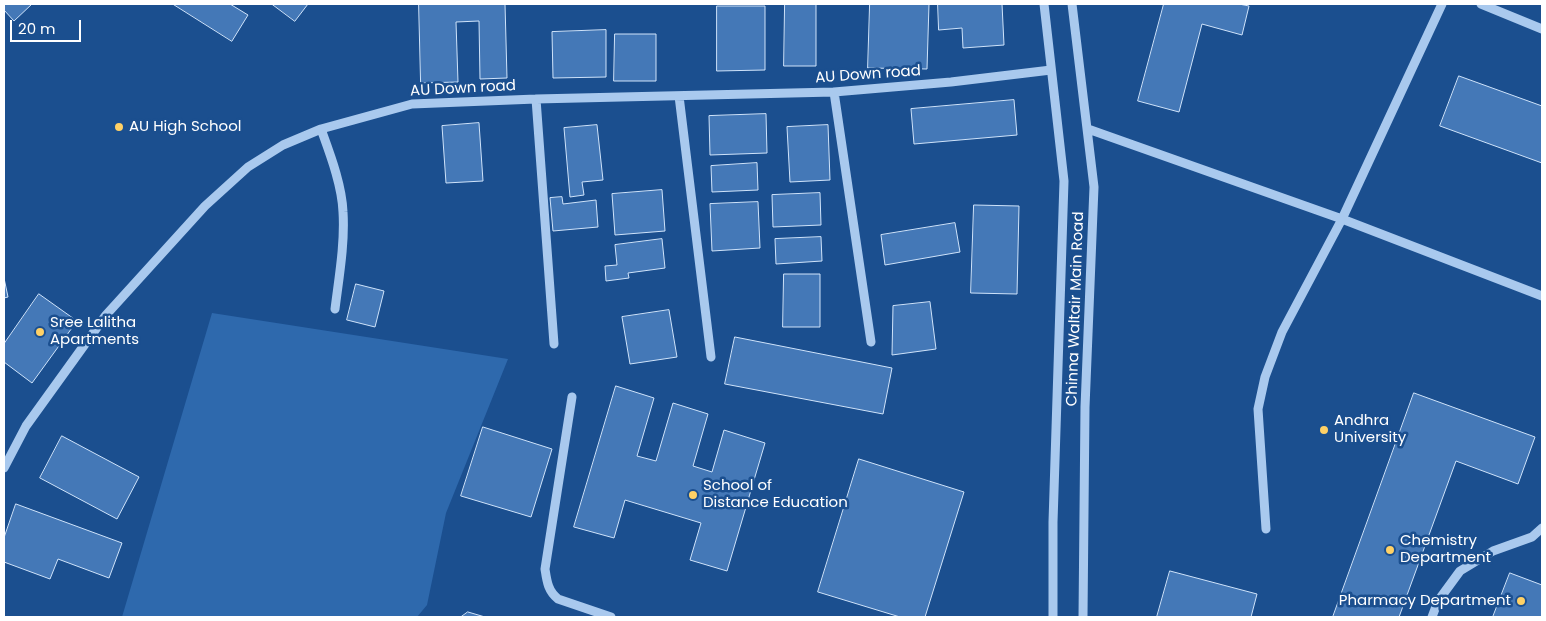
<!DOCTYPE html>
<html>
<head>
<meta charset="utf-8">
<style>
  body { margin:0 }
  #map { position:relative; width:1546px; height:621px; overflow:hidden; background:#1b4f8f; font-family:Poppins,sans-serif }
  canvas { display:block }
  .frame { position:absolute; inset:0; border:5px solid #fff; pointer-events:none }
  .scale { position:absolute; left:10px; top:20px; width:71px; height:22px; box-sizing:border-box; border:2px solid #fff; border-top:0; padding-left:6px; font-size:15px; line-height:18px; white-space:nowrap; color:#fff; -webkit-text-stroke:4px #1b4f8f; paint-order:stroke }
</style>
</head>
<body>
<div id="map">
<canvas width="1546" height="621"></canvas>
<div class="frame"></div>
<div class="scale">20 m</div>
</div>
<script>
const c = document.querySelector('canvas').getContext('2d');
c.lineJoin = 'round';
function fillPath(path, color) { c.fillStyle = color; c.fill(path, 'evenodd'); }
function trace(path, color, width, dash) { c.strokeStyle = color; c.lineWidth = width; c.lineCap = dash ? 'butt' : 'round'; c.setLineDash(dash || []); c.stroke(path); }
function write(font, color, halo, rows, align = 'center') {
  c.font = font + ' Poppins,sans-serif'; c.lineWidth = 5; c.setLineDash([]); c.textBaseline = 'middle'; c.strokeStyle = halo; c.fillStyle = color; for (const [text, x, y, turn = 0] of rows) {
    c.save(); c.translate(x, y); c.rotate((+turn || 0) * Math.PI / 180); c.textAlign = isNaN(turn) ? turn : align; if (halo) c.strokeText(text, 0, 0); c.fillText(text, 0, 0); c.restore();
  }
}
fillPath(new Path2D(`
  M212,313L508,359L446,513L427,605L417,617H122Z`), '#2e69ad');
const building = new Path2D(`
  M4,4H32L14,21L4,10Z
  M173,4H230L248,15L232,41Z
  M272,4H308L295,21Z
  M419,4H505L507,78L480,79L479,21L456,22L458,82L421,83Z
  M785,4H816V66H784Z
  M870,4H929L927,69L868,68Z
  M938,4H1002L1004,45L963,48L962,28L939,30Z
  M1164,4H1239L1249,6L1242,35L1202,24L1179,112L1138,101Z
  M717,6H765V70L717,71Z
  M606,30V77L553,78L552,32Z
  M615,34H656V81H614Z
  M1459,76L1542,106V163L1440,126Z
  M1014,100L1017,135L914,144L911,109Z
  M766,114L767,153L710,155L709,116Z
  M479,123L483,181L446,183L442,126Z
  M597,125L603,180L582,182L584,195L570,197L564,128Z
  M828,125L830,180L790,182L787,127Z
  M757,163L758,190L712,192L711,166Z
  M662,190L665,231L615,235L612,194Z
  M820,193L821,225L773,227L772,195Z
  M562,197L563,204L596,200L598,227L553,231L550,198Z
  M758,202L760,248L712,251L710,204Z
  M974,205L1019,206L1017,294L971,293Z
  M955,223L960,252L885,265L881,235Z
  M821,237L822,261L776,264L775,239Z
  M662,239L665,268L628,273L629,278L606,281L605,266L617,265L615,245Z
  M784,274H820V327H783Z
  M4,278L8,297L4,298Z
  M356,284L384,291L375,327L347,320Z
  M39,294L77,321L32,383L4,362V344Z
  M930,302L936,349L892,355L893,306Z
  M669,310L677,357L630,364L622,317Z
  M735,337L892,368L883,414L725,384Z
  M616,386L654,398L637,456L656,461L673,403L708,414L693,466L712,472L724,430L765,443L727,571L690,560L701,523L625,500L614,538L574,527Z
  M1414,393L1535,437L1518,484L1456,461L1399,617H1333Z
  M483,427L552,449L531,517L461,496Z
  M62,436L139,477L117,519L40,478Z
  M859,459L964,492L925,617H900L818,592Z
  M16,504L122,543L109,578L58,559L50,579L4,562V538Z
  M1170,571L1257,594L1251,617H1157Z
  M1510,573L1542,585V617H1493Z
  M468,612L485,617H461Z`);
fillPath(building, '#4478b7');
trace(building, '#cfe3fa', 1);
trace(new Path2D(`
  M1044,4L1064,181L1053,522V617
  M1072,4L1094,187L1085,407L1083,617
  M1442,4L1342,219L1542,296
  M1481,4L1542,29
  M834,92L871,342
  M679,96L711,357
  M536,99L554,344
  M321,129C330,154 342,185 343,212C345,243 339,277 335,309
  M1088,129L1342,219L1282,332L1265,377L1258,409L1266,529
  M572,397L545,569C547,582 548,591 558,599L611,617
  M4,468L26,426L106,315L205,206L248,167L283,145L321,129L412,104L536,99L834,92L951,82L1051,70
  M1432,617L1438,601L1460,571L1493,551L1532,537L1542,528`), '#a9c9ee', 9);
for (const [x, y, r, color] of [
  [119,127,5,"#ffd166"],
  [40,332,5,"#ffd166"],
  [1324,430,5,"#ffd166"],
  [693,495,5,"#ffd166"],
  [1390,550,5,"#ffd166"],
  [1521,601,5,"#ffd166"]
]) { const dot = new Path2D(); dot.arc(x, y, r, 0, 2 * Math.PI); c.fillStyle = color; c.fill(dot); trace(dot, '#1b4f8f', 2); }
write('15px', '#fff', '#1b4f8f', [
  ["AU Down road",868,75,-4],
  ["AU Down road",463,89,-3],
  ["Chinna Waltair Main Road",1076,309,-88]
]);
write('15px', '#fff', '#1b4f8f', [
  ["AU High School",129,127],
  ["Sree Lalitha",50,323],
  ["Apartments",50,340],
  ["Andhra",1334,421],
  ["University",1334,438],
  ["School of",703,486],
  ["Distance Education",703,503],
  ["Chemistry",1400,541],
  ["Department",1400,558],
  ["Pharmacy Department",1511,601,"right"]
], 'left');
</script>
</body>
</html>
